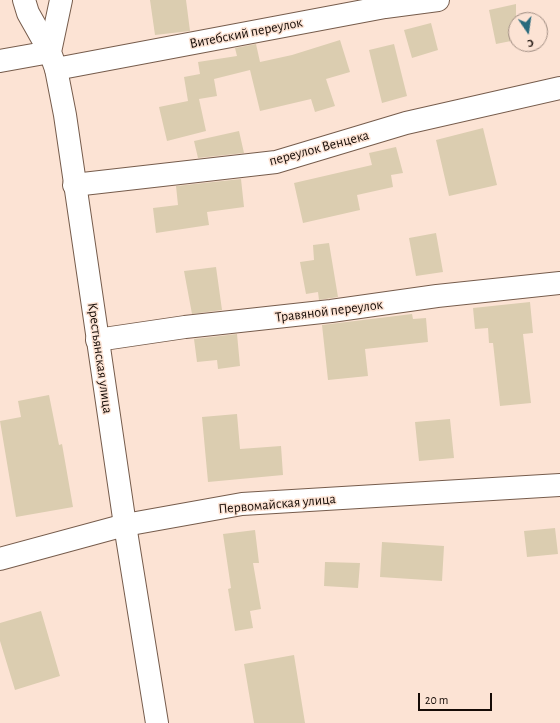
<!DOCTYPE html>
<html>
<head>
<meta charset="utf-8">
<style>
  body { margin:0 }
  #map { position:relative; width:560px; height:723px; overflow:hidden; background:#fce3d4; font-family:"Alegreya Sans",sans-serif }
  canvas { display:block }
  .north { position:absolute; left:508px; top:12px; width:40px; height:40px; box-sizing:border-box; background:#fce3d4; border:1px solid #a08d82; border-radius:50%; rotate:167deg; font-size:11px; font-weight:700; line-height:16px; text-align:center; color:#150b06 }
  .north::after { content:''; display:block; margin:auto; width:14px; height:18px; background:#286a7d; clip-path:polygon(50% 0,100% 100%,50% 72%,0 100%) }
  .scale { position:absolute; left:418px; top:693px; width:74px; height:18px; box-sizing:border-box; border:2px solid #150b06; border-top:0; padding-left:5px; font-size:12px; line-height:14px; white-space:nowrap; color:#150b06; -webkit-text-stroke:3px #fce3d4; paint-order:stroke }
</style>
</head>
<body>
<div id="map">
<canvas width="560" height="723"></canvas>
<div class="north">С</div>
<div class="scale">20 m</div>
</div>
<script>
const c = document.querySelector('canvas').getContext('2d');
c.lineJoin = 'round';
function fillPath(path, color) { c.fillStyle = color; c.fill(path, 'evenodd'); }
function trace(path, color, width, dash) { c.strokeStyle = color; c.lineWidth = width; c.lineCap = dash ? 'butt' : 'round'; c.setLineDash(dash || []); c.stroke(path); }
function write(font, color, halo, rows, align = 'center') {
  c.font = font + ' "Alegreya Sans",sans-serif'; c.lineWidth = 3; c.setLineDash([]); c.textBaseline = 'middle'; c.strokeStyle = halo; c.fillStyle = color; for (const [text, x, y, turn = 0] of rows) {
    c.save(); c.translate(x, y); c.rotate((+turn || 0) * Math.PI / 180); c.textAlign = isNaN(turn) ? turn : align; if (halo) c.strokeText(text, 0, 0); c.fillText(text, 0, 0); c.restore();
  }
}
fillPath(new Path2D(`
  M150,0H186L190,31L155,35Z
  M516,4V40L496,44L489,10Z
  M431,23L438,50L412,58L404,30Z
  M340,40L350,72L326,79L335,106L315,112L311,99L260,111L250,70L214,79L217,96L199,99L206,131L167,141L159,107L188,101L184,77L200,74L198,62L237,56L235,48L256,44L260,62L292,55Z
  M394,44L407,96L382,103L369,50Z
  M483,128L497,185L449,196L436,140Z
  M239,131L244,153L198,158L194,141Z
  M396,147L403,173L391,175L393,187L357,195L360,210L303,223L294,183L372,165L369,153Z
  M241,179L244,207L207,212L209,225L156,233L153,208L178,205L176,186Z
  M436,233L443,272L416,276L409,238Z
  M329,243L338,297L319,300L318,292L306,294L300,262L314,260L313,245Z
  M216,267L222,310L192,314L184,271Z
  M530,302L533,333L523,334L531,403L500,406L493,343H489L488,328L475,329L473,308Z
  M412,314L413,319L426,318L428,342L365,349L368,376L328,380L322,325Z
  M237,334L240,366L218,369L217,360L197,362L194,339Z
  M49,395L59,445L62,444L73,507L16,517L0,421L21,417L18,401Z
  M237,414L240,449L281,446L283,475L208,482L202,417Z
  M450,419L454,458L419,461L415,422Z
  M555,528L558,554L527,557L524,531Z
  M255,530L259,563H253L261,609L250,611L253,628L235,631L228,589L231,588L223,534Z
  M382,542L444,546L442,581L380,577Z
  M325,562L360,563L358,588L324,586Z
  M41,611L60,676L15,690L0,641V623Z
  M294,655L305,723H254L244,664Z`), '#dbcdb0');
const minor = new Path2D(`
  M24,0L28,13L50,52
  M56,69L385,7L438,0
  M74,185L276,162L406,123L560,88
  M97,340L185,327L331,311L437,296L560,283
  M0,559L125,525L242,504L560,485`);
const tertiary = new Path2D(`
  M61,0L50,52L56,69L65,115L125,525L157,723
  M0,61L50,52`);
trace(minor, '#765c4c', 24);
trace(tertiary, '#765c4c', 24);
trace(minor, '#fff', 22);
trace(tertiary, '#fff', 22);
write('14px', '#150b06', '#fce3d4', [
  ["Витебский переулок",246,33,-11],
  ["переулок Венцека",319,148,-15],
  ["Травяной переулок",329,311,-7],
  ["Крестьянская улица",100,358,82],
  ["Первомайская улица",277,504,-5]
]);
</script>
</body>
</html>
